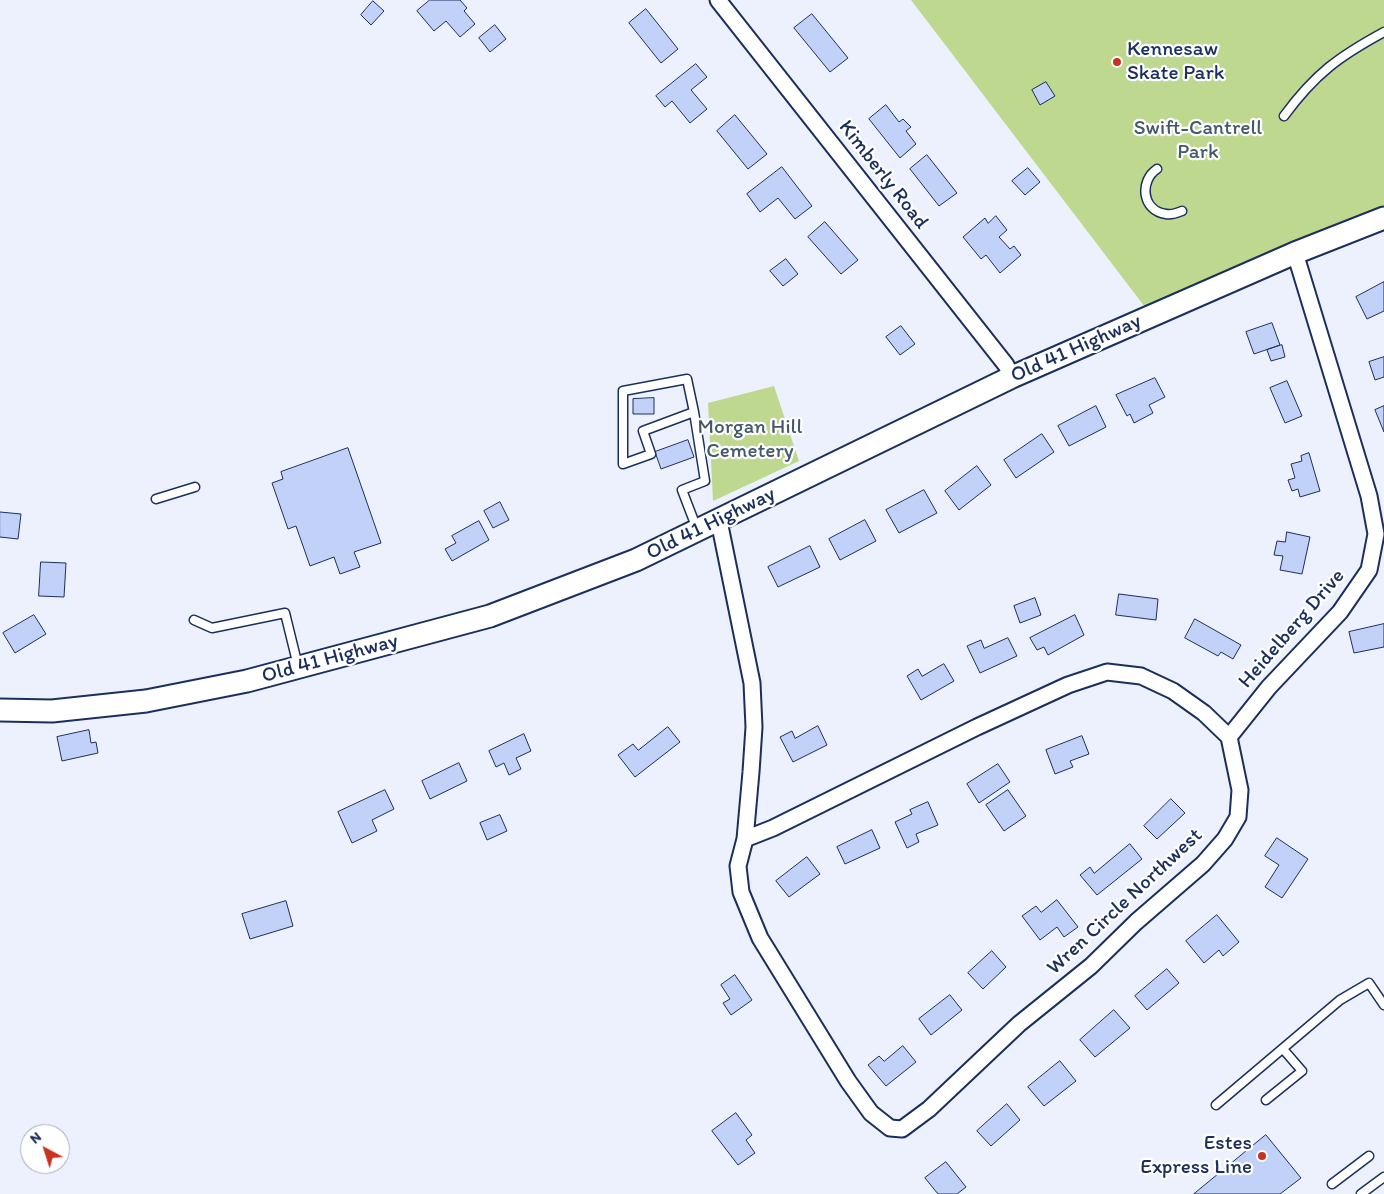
<!DOCTYPE html>
<html>
<head>
<meta charset="utf-8">
<style>
  body { margin:0 }
  #map { position:relative; width:1384px; height:1194px; overflow:hidden; background:#ecf1fd; font-family:Itim,sans-serif }
  canvas { display:block }
  .north { position:absolute; left:20px; top:1124px; width:50px; height:50px; box-sizing:border-box; background:#fff; border:1px solid #a4acbf; border-radius:50%; rotate:320deg; font-size:14px; font-weight:700; line-height:20px; text-align:center; color:#1b2f5e }
  .north::after { content:''; display:block; margin:auto; width:18px; height:22px; background:#c8321e; clip-path:polygon(50% 0,100% 100%,50% 72%,0 100%) }
</style>
</head>
<body>
<div id="map">
<canvas width="1384" height="1194"></canvas>
<div class="north">N</div>
</div>
<script>
const c = document.querySelector('canvas').getContext('2d');
c.lineJoin = 'round';
function fillPath(path, color) { c.fillStyle = color; c.fill(path, 'evenodd'); }
function trace(path, color, width, dash) { c.strokeStyle = color; c.lineWidth = width; c.lineCap = dash ? 'butt' : 'round'; c.setLineDash(dash || []); c.stroke(path); }
function write(font, color, halo, rows, align = 'center') {
  c.font = font + ' Itim,sans-serif'; c.lineWidth = 4.5; c.setLineDash([]); c.textBaseline = 'middle'; c.strokeStyle = halo; c.fillStyle = color; for (const [text, x, y, turn = 0] of rows) {
    c.save(); c.translate(x, y); c.rotate((+turn || 0) * Math.PI / 180); c.textAlign = isNaN(turn) ? turn : align; if (halo) c.strokeText(text, 0, 0); c.fillText(text, 0, 0); c.restore();
  }
}
fillPath(new Path2D(`
  M911,0H1384V216L1151,315Z
  M774,386L799,461L713,501L708,403Z`), '#bfd88f');
const building = new Path2D(`
  M430,0H460L467,8L464,11L475,24L460,37L446,21L434,31L417,11Z
  M373,1L384,11L371,25L361,15Z
  M646,9L678,49L661,63L629,23Z
  M812,14L848,58L830,72L794,28Z
  M495,25L506,39L490,52L479,38Z
  M696,64L707,77L691,90L707,109L690,123L672,101L665,107L656,96Z
  M1046,82L1055,96L1040,105L1032,90Z
  M886,105L899,122L903,119L911,127L906,131L916,144L900,158L869,119Z
  M735,115L767,154L748,169L717,131Z
  M927,155L957,193L939,206L910,169Z
  M782,167L812,206L795,219L778,198L760,212L747,194Z
  M1028,168L1040,182L1025,195L1012,181Z
  M996,216L1007,230L999,237L1010,249L1014,246L1021,255L1000,273L986,255L981,259L963,237L985,218L988,223Z
  M825,222L858,260L841,274L808,237Z
  M786,259L798,274L783,286L770,271Z
  M1384,282V311L1367,319L1356,297Z
  M1272,323L1280,345L1254,354L1246,332Z
  M901,326L915,344L900,355L886,337Z
  M1282,345L1285,357L1271,361L1267,350Z
  M1384,357V377L1375,380L1369,362Z
  M1155,378L1165,397L1149,405L1153,413L1134,423L1130,414L1127,416L1116,395Z
  M1287,381L1302,416L1285,423L1270,388Z
  M654,398V414H633V399Z
  M1096,406L1106,427L1069,446L1058,426Z
  M1384,406V432L1375,410Z
  M1042,434L1054,452L1016,478L1004,460Z
  M688,440L694,457L661,469L655,452Z
  M348,448L381,543L354,552L360,567L340,574L334,557L310,566L296,526L288,529L272,483L283,479L281,472Z
  M1309,453L1320,491L1300,497L1298,489L1292,491L1288,480L1295,478L1291,464L1302,461L1301,456Z
  M977,466L991,485L959,510L945,491Z
  M924,490L937,513L899,533L886,510Z
  M500,502L509,520L493,528L484,511Z
  M0,512L21,514L18,539L0,537Z
  M865,520L876,541L840,560L829,539Z
  M479,521L489,540L452,561L445,549L456,543L452,536Z
  M1287,532L1310,537L1302,574L1280,570L1283,556L1274,555L1277,541L1285,542Z
  M810,546L820,567L778,587L768,567Z
  M41,562L66,563L64,597L39,596Z
  M1119,594L1158,599L1156,620L1116,615Z
  M1035,598L1041,615L1020,623L1014,606Z
  M34,615L46,634L15,653L3,633Z
  M1075,615L1084,635L1048,655L1044,647L1037,650L1030,638Z
  M1195,619L1241,645L1233,659L1221,652L1218,656L1185,638Z
  M1384,624V647L1354,653L1349,632Z
  M1008,638L1017,656L980,673L967,646L981,640L984,648Z
  M944,664L954,681L921,700L907,676L918,669L922,676Z
  M818,726L827,745L793,762L780,737L792,731L795,738Z
  M668,727L680,742L635,777L618,755L633,744L638,750Z
  M89,730L91,743L96,742L98,753L62,761L57,737Z
  M524,734L531,751L516,758L521,769L509,775L504,763L496,767L489,751Z
  M1082,736L1089,754L1070,761L1073,767L1055,774L1046,750Z
  M459,763L467,781L430,799L422,781Z
  M998,764L1010,782L979,803L967,784Z
  M385,790L394,809L372,820L377,831L352,843L338,812Z
  M1008,790L1026,816L1004,831L986,805Z
  M1171,799L1185,813L1157,839L1144,826Z
  M928,802L938,825L916,834L919,842L907,848L895,822L912,814L910,810Z
  M500,815L507,831L487,840L480,823Z
  M872,830L880,848L845,864L837,847Z
  M1277,838L1308,859L1282,898L1265,887L1279,865L1265,856Z
  M1130,844L1142,859L1097,895L1080,875L1090,867L1094,873Z
  M807,857L820,874L789,897L776,881Z
  M1057,900L1078,927L1064,937L1057,927L1040,940L1022,916L1036,906L1041,912Z
  M286,901L293,926L250,939L242,914Z
  M1217,915L1239,942L1223,956L1219,950L1204,963L1186,941Z
  M992,951L1006,967L983,989L968,973Z
  M1167,969L1179,983L1147,1010L1135,996Z
  M735,975L752,1000L731,1015L723,1003L730,999L721,985Z
  M950,995L962,1010L931,1035L919,1019Z
  M1114,1010L1130,1028L1095,1057L1080,1040Z
  M903,1046L916,1062L886,1086L868,1065L879,1056L884,1061Z
  M1060,1061L1076,1081L1044,1106L1028,1087Z
  M1007,1104L1020,1120L991,1146L977,1131Z
  M736,1113L752,1135L746,1140L755,1153L738,1165L712,1131Z
  M1266,1135L1301,1178L1280,1194H1194Z
  M946,1162L966,1187L957,1194H938L925,1178Z`);
fillPath(building, '#c1d1f7');
trace(building, '#1b2f5e', 1);
const lane = new Path2D(`
  M1284,116C1315,74 1338,57 1384,32
  M1157,169C1139,181 1142,211 1166,214C1171,215 1177,213 1182,211
  M694,412L687,379L623,391V464L651,454L643,431L694,412L705,481L682,490L697,529
  M156,499L195,487
  M194,620L212,628L285,613L298,666
  M1266,1100L1302,1071L1283,1049
  M1216,1105L1340,1000L1369,983L1384,1005
  M1332,1184L1369,1156
  M1361,1194L1384,1177`);
const street = new Path2D(`
  M718,0L1006,365L1012,377
  M719,521L752,683L754,727L751,772L745,839L738,866L741,892L760,938L848,1081L871,1113L890,1128L902,1129L929,1109L1019,1024L1091,966L1136,922L1203,864L1225,839L1238,817L1240,790L1229,737L1204,713L1173,691L1141,676L1107,672L1068,685L977,727L773,828L745,839
  M1229,737L1269,687L1340,612L1369,570L1376,534L1369,496L1295,253`);
const secondary = new Path2D(`
  M0,710L52,711L146,701L247,681L490,616L636,560L1012,377L1295,253L1384,218`);
trace(lane, '#1b2f5e', 11);
trace(street, '#1b2f5e', 19);
trace(secondary, '#1b2f5e', 25);
trace(lane, '#fff', 8);
trace(street, '#fff', 15);
trace(secondary, '#fff', 21);
for (const [x, y, r, color] of [
  [1117,62,5,"#c8321e"],
  [1262,1156,5,"#c8321e"]
]) { const dot = new Path2D(); dot.arc(x, y, r, 0, 2 * Math.PI); c.fillStyle = color; c.fill(dot); trace(dot, '#fff', 2); }
write('21px', '#1b2f5e', '#fff', [
  ["Kennesaw",1127,50],
  ["Skate Park",1127,74],
  ["Estes",1252,1144,"right"],
  ["Express Line",1252,1168,"right"]
], 'left');
write('21px', '#44596a', '#fff', [
  ["Swift-Cantrell",1198,129],
  ["Park",1198,153],
  ["Morgan Hill",750,428],
  ["Cemetery",750,452]
]);
write('21px', '#1b2f5e', '#fff', [
  ["Kimberly Road",883,175,52],
  ["Old 41 Highway",1076,349,-24],
  ["Old 41 Highway",711,524,-26],
  ["Heidelberg Drive",1292,629,-49],
  ["Old 41 Highway",330,659,-15],
  ["Wren Circle Northwest",1125,902,-43]
]);
</script>
</body>
</html>
